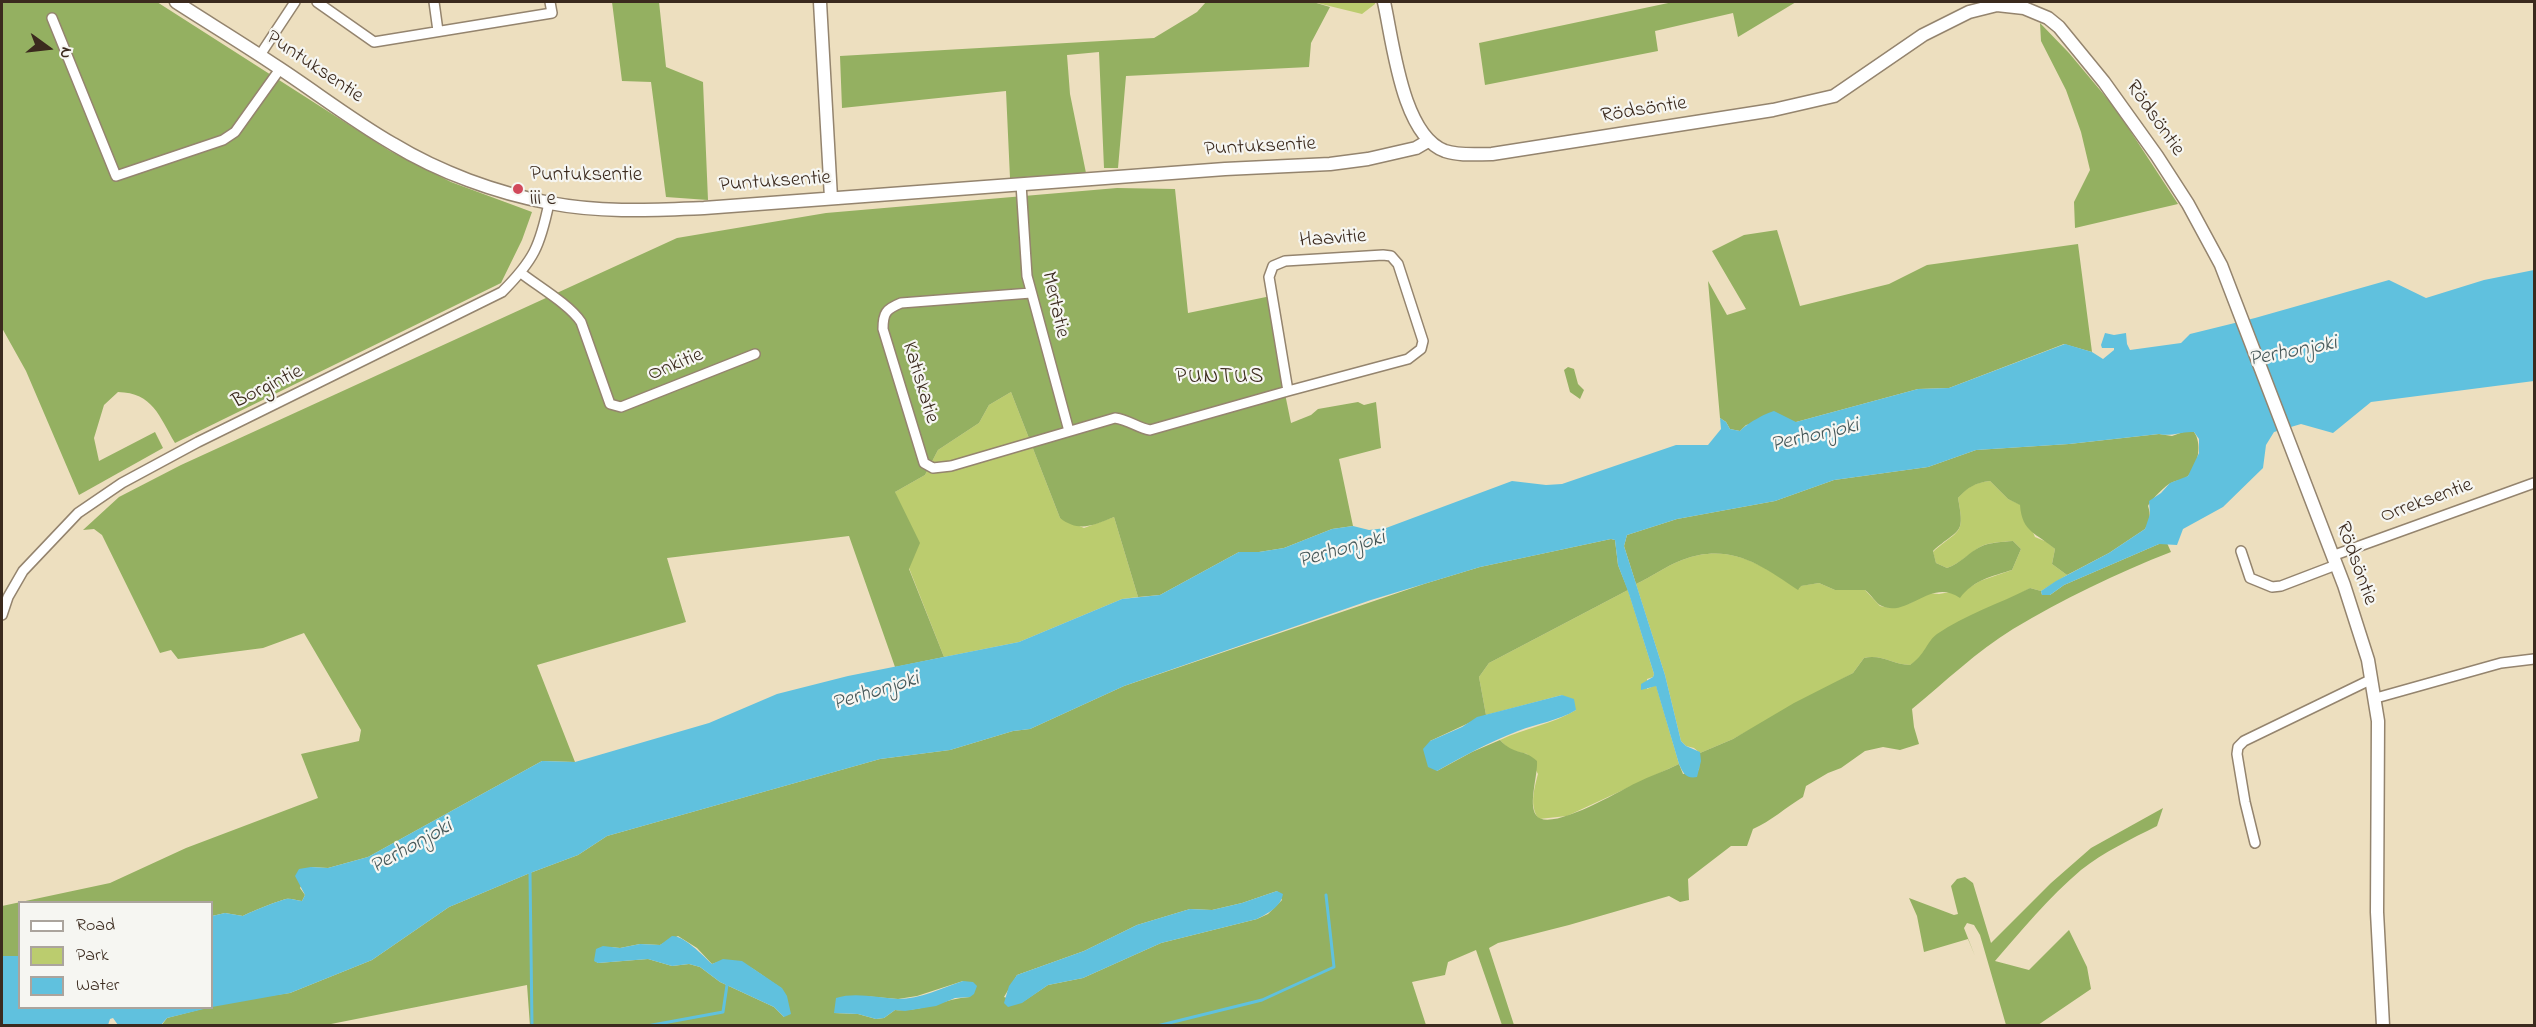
<!DOCTYPE html>
<html>
<head>
<meta charset="utf-8">
<style>
  body { margin:0 }
  #map { position:relative; width:2536px; height:1027px; overflow:hidden; background:#eddfbf; font-family:"Indie Flower",sans-serif }
  canvas { display:block }
  .frame { position:absolute; inset:0; border:3px solid #3b2a1e; pointer-events:none }
  .legend { position:absolute; left:18px; top:901px; width:195px; height:108px; box-sizing:border-box; background:#f6f6f2; border:2px solid #aba49d; margin:0; padding:8px 10px; list-style:none; font-size:18px; color:#3b2a1e }
  .legend li { display:flex; align-items:center; gap:12px; height:30px }
  .legend b { width:30px; border:2px solid #aba49d }
  .north { position:absolute; left:18px; top:18px; width:60px; height:60px; -webkit-text-stroke:4px #f6f6f2; paint-order:stroke; rotate:105deg; font-size:16px; font-weight:700; line-height:24px; text-align:center; color:#3b2a1e }
  .north::after { content:''; display:block; margin:auto; width:21px; height:27px; background:#3b2a1e; clip-path:polygon(50% 0,100% 100%,50% 72%,0 100%) }
</style>
</head>
<body>
<div id="map">
<canvas width="2536" height="1027"></canvas>
<div class="frame"></div>
<ul class="legend">
<li><b style="height:8px;background:#fff"></b>Road</li>
<li><b style="height:16px;background:#bbcc6e"></b>Park</li>
<li><b style="height:16px;background:#60c1de"></b>Water</li>
</ul>
<div class="north">N</div>
</div>
<script>
const c = document.querySelector('canvas').getContext('2d');
c.lineJoin = 'round';
function fillPath(path, color) { c.fillStyle = color; c.fill(path, 'evenodd'); }
function trace(path, color, width, dash) { c.strokeStyle = color; c.lineWidth = width; c.lineCap = dash ? 'butt' : 'round'; c.setLineDash(dash || []); c.stroke(path); }
function write(font, color, halo, rows, align = 'center') {
  c.font = font + ' "Indie Flower",sans-serif'; c.lineWidth = 4.5; c.setLineDash([]); c.textBaseline = 'middle'; c.strokeStyle = halo; c.fillStyle = color; for (const [text, x, y, turn = 0] of rows) {
    c.save(); c.translate(x, y); c.rotate((+turn || 0) * Math.PI / 180); c.textAlign = isNaN(turn) ? turn : align; if (halo) c.strokeText(text, 0, 0); c.fillText(text, 0, 0); c.restore();
  }
}
fillPath(new Path2D(`
  M1313,2H1375V4L1362,14Z
  M1011,392L1060,518L1084,528L1114,517L1138,597L1122,599L1019,642L944,657L909,568L895,492L925,475L938,450L979,423L989,405Z
  M1990,481L2008,499L2021,505L2035,537L2047,542L2055,549L2052,564L2067,575L2041,591L2030,588L1929,646L1919,659L1910,665C1894,665 1882,654 1864,658L1853,673L1733,739L1700,753L1694,748L1686,746L1681,741L1665,675L1636,584C1651,577 1666,566 1682,560C1729,542 1760,564 1799,589L1800,586L1819,583L1835,590H1865L1880,606L1890,608L1911,603L1926,593L1939,594L1967,589L1980,581L2012,570L2021,549L2013,541C2002,542 1989,542 1980,547C1968,554 1961,563 1947,568L1936,563L1933,552C1960,528 1965,536 1958,498C1968,486 1975,483 1990,481Z
  M1628,590L1654,674L1653,677L1647,679V689L1656,685L1679,764L1567,816L1539,819C1529,807 1534,789 1538,774L1527,754L1510,750L1500,740C1525,728 1553,724 1576,710L1562,695L1486,715L1479,677L1489,663Z`), '#bbcc6e');
fillPath(new Path2D(`
  M32,2H157L390,151L451,182L532,212L522,240L501,283L175,443C159,416 153,393 118,392L104,405L94,438L99,461L155,432L163,448L79,495L26,371L2,328V3Z
  M612,2H659L666,67L703,82L708,200L666,197L651,82L622,81Z
  M1206,2H1313L1330,7L1311,43L1309,67L1126,76L1118,168H1104L1099,52L1067,55L1070,94L1086,173L1010,178L1006,91L842,108L840,56L1154,38L1197,12Z
  M1673,2H1796L1738,37L1733,13L1655,31L1658,51L1485,85L1479,43Z
  M2040,23L2069,53L2116,109L2178,204L2075,228L2074,202L2090,170L2081,132L2066,90L2041,41Z
  M1117,188L1175,189L1188,313L1271,296L1276,327L1274,340L1291,423L1311,415L1318,409L1358,402L1364,405L1376,402L1381,448L1339,459L1353,526L1332,529L1284,548L1259,552H1239L1160,595L1138,597L1114,517C1094,525 1079,533 1060,518L1011,392L989,405L979,423L938,450L925,475L895,492L920,543L909,569L944,657L895,667L849,536L667,558L686,622L537,665L575,762L542,761L368,857L328,868L311,867L300,888L305,895L302,901C297,901 291,898 286,899C283,899 245,914 243,916L225,913L212,916V902H20L19,956H2V906L110,883L186,848L318,798L301,754L359,741L361,730L304,633L263,648L178,659L171,650L160,653L102,535L94,529L83,530L119,497L181,465L677,238L826,213Z
  M1777,230L1800,306L1889,284L1927,265L2078,244L2092,352L2064,344L1949,388L1918,389L1796,422L1756,423L1746,425L1740,431L1730,429L1726,422L1720,418L1708,281L1727,315L1746,309L1712,251L1744,235Z
  M1568,367L1574,369L1578,384L1584,390L1580,399L1570,392L1564,370Z
  M2186,431L2194,432C2202,443 2199,465 2188,476C2184,480 2176,480 2171,483C2166,485 2151,500 2148,506C2151,515 2150,521 2145,529L2109,553L2067,575L2052,564L2055,549C2037,533 2022,533 2020,505L2008,499L1990,481C1975,483 1968,487 1958,498C1965,536 1960,527 1933,551L1936,563L1947,568C1961,563 1968,553 1980,547C1990,542 2003,542 2013,541L2021,549L2012,570C1993,576 1973,580 1960,598C1931,577 1908,618 1882,606C1876,604 1871,594 1865,590H1835L1819,583L1801,586L1798,590C1760,564 1729,542 1682,560C1666,566 1651,577 1636,584L1624,546L1627,535L1677,519L1775,501L1834,480L1928,467L1976,450L2069,444L2159,434L2172,436Z
  M1611,539L1615,540L1618,565L1628,590L1489,663L1479,677L1486,715L1430,741L1437,771L1472,752L1500,740C1515,756 1523,748 1537,761C1538,775 1528,804 1536,815C1548,834 1621,790 1636,783C1650,776 1665,771 1679,764L1683,774L1699,770L1700,753L1733,739L1794,703L1853,673L1864,658C1882,654 1894,665 1910,665C1925,655 1927,641 1937,634C1966,614 1999,604 2030,588L2041,591L2042,595H2050L2064,585L2159,544L2167,543L2171,552C2117,573 2063,599 2013,629C1977,651 1945,682 1912,709L1914,727L1919,744L1900,750L1883,747L1865,751L1841,768L1828,773L1806,786L1803,797C1785,808 1771,821 1753,829L1747,846H1731L1688,879L1689,900L1680,902L1669,896L1569,925L1498,943L1489,948L1514,1025H1502L1476,950L1448,962L1445,975L1412,982L1426,1025L530,1026L527,985L326,1025L161,1026L167,1018L233,1001L290,993L372,960L449,907L530,873L578,855L607,836L880,759L950,750L1013,731L1030,729L1124,686L1424,584L1480,567ZM1277,891L1282,900L1268,914L1257,919L1161,943L1083,978L1048,985L1021,1003L1004,997L1017,975L1084,951L1137,925L1190,909L1212,910L1242,903ZM678,936L697,948L712,964C740,952 758,974 781,988L784,1017L774,1007L720,982L700,967L689,964L672,966L648,959L598,963L595,961L611,947L620,948L640,944L660,945ZM963,981L970,997C943,999 923,1012 895,1010L884,1018L876,1019L858,1014L834,1013L864,996L898,999L917,996Z
  M2163,808L2157,826C2131,839 2104,852 2081,870C2049,897 2022,930 1995,961L2029,970L2069,930L2087,967L2091,989L2038,1025H2006L1980,935L1974,925L1967,923L1964,928L1975,956L1968,939L1924,952L1917,916L1909,898L1954,915L1958,914L1951,886L1957,879L1965,877L1973,883L1991,943L2051,883L2091,848Z`), '#94b061');
fillPath(new Path2D(`
  M2534,270V381L2371,402L2333,433L2301,424L2274,432L2266,445L2263,468L2223,507L2183,529L2177,545L2159,544L2064,585L2050,595H2042L2041,591L2056,581L2109,553L2145,529L2150,514L2149,501L2161,493L2170,483L2188,476L2199,453V439L2194,432C2181,431 2172,437 2159,434L2069,444L1976,450L1928,467L1834,480L1775,501L1677,519L1627,535L1624,546L1665,675L1681,741L1686,746L1700,752L1701,761L1697,777C1686,779 1683,773 1679,764L1656,686L1641,690V684L1653,677L1654,674L1629,594L1618,565L1615,540L1611,539L1480,567L1371,600L1124,686L1030,729L1013,731L950,750L880,759L607,836L578,855L530,873L449,907L372,960L290,993L212,1007V916L225,913L243,916C245,914 283,899 286,899C291,898 297,901 302,901L305,895L295,876L299,869L311,867L328,868L368,857L542,761L575,762L709,723L777,694L848,676L1019,642L1122,599L1160,595L1239,552H1259L1284,548L1332,529L1353,526L1369,530L1386,528L1512,481L1546,485L1562,484L1676,445H1708L1721,429L1720,418L1726,422L1730,429L1740,431C1746,424 1766,413 1774,411L1796,422L1918,389L1949,388L2065,344L2092,352L2103,359L2114,350V348H2102L2101,345L2105,333L2114,335L2126,333L2127,344L2130,350L2181,343L2190,334L2255,318L2389,280L2426,298L2484,280Z
  M1562,695L1574,699L1576,710C1558,721 1538,723 1518,731C1490,742 1463,756 1437,771L1428,767L1423,749L1430,741L1462,727L1477,717Z
  M1277,891L1283,894C1281,907 1267,914 1257,919L1161,943L1083,978L1048,985L1022,1003L1008,1007L1004,1003L1009,986L1017,975L1084,951L1137,925L1190,909L1212,910L1242,903Z
  M672,936C685,936 702,955 712,964L723,959L742,961L782,988L787,996L791,1014L784,1017L774,1007L720,982L700,967L689,964L672,966L648,959L598,963L594,961L596,949L603,946L620,948L640,944L660,945Z
  M2,956H19L20,1008H208L167,1018L161,1025H118L113,1018L110,1019L108,1025H2Z
  M963,981L973,982L977,986L974,994L970,997L955,998L936,1006L905,1011L895,1010L884,1018L876,1019L858,1014L834,1013L836,998C856,992 877,998 898,999C920,999 942,988 963,981Z`), '#60c1de');
trace(new Path2D(`
  M530,873L532,1026
  M647,1026L723,1012L727,985
  M1157,1026L1262,1000L1334,967L1326,895`), '#60c1de', 3);
const minor = new Path2D(`
  M317,2L374,42L552,13L550,2
  M434,2L438,31
  M52,18L116,176L223,140L235,132L280,69
  M260,55L295,2
  M1021,184L1027,276L1069,431
  M1383,255L1391,256L1398,264L1423,341L1421,349L1408,359L1288,391L1269,277L1273,266L1285,261Z
  M521,273C539,287 570,305 581,322L610,404L621,407L755,354
  M1031,293L901,303C886,309 883,313 883,329L924,463L933,468L951,466L1115,418C1129,420 1138,428 1150,430L1288,391
  M2241,551L2250,578L2272,587L2281,586L2336,565
  M2332,556L2534,483
  M2,615L8,597L23,571L78,513L122,483L198,442L502,292C534,260 540,246 549,203
  M2376,698L2501,663L2534,659
  M2255,843L2245,802L2237,754L2238,747L2244,741L2372,679`);
const tertiary = new Path2D(`
  M176,2C210,24 245,45 279,68C317,93 353,121 393,144C439,172 496,193 550,203C601,213 653,210 704,208L1225,169L1330,164L1368,159L1416,148L1428,141
  M820,2L831,198
  M1384,2C1393,42 1402,135 1445,151C1460,156 1477,154 1492,154L1773,110L1834,96L1923,35L1969,12L1997,5L2024,8L2048,18L2059,27L2104,82L2157,156L2188,204L2221,265L2344,585L2368,660L2378,721L2377,912L2383,1026`);
trace(minor, '#94846e', 12);
trace(tertiary, '#94846e', 15);
trace(minor, '#fff', 9);
trace(tertiary, '#fff', 12);
for (const [x, y, r, color] of [
  [518,189,6,"#d1495b"]
]) { const dot = new Path2D(); dot.arc(x, y, r, 0, 2 * Math.PI); c.fillStyle = color; c.fill(dot); trace(dot, '#f6f6f2', 2); }
write('21px', '#3b2a1e', '#f6f6f2', [
  ["Puntuksentie",314,68,34],
  ["Rödsöntie",1644,111,-9],
  ["Rödsöntie",2154,119,55],
  ["Puntuksentie",1260,148,-3],
  ["Puntuksentie",775,183,-4],
  ["Haavitie",1333,240,-4],
  ["Mertatie",1054,305,77],
  ["Onkitie",676,366,-22],
  ["Katiskatie",919,383,73],
  ["Borgintie",268,388,-26],
  ["Orreksentie",2427,502,-20],
  ["Rödsöntie",2355,564,70]
]);
write('21px', '#3b2a1e', '#f6f6f2', [
  ["Puntuksentie",530,177],
  ["iii e",530,201]
], 'left');
write('italic 22px', '#465758', '#f6f6f2', [
  ["Perhonjoki",2293,353,-11],
  ["Perhonjoki",1815,437,-13],
  ["Perhonjoki",1342,551,-16],
  ["Perhonjoki",876,693,-17],
  ["Perhonjoki",412,848,-29]
]);
c.letterSpacing = '1.5px';
write('22px', '#3b2a1e', '#f6f6f2', [
  ["PUNTUS",1220,378]
]);
c.letterSpacing = '0px';
</script>
</body>
</html>
